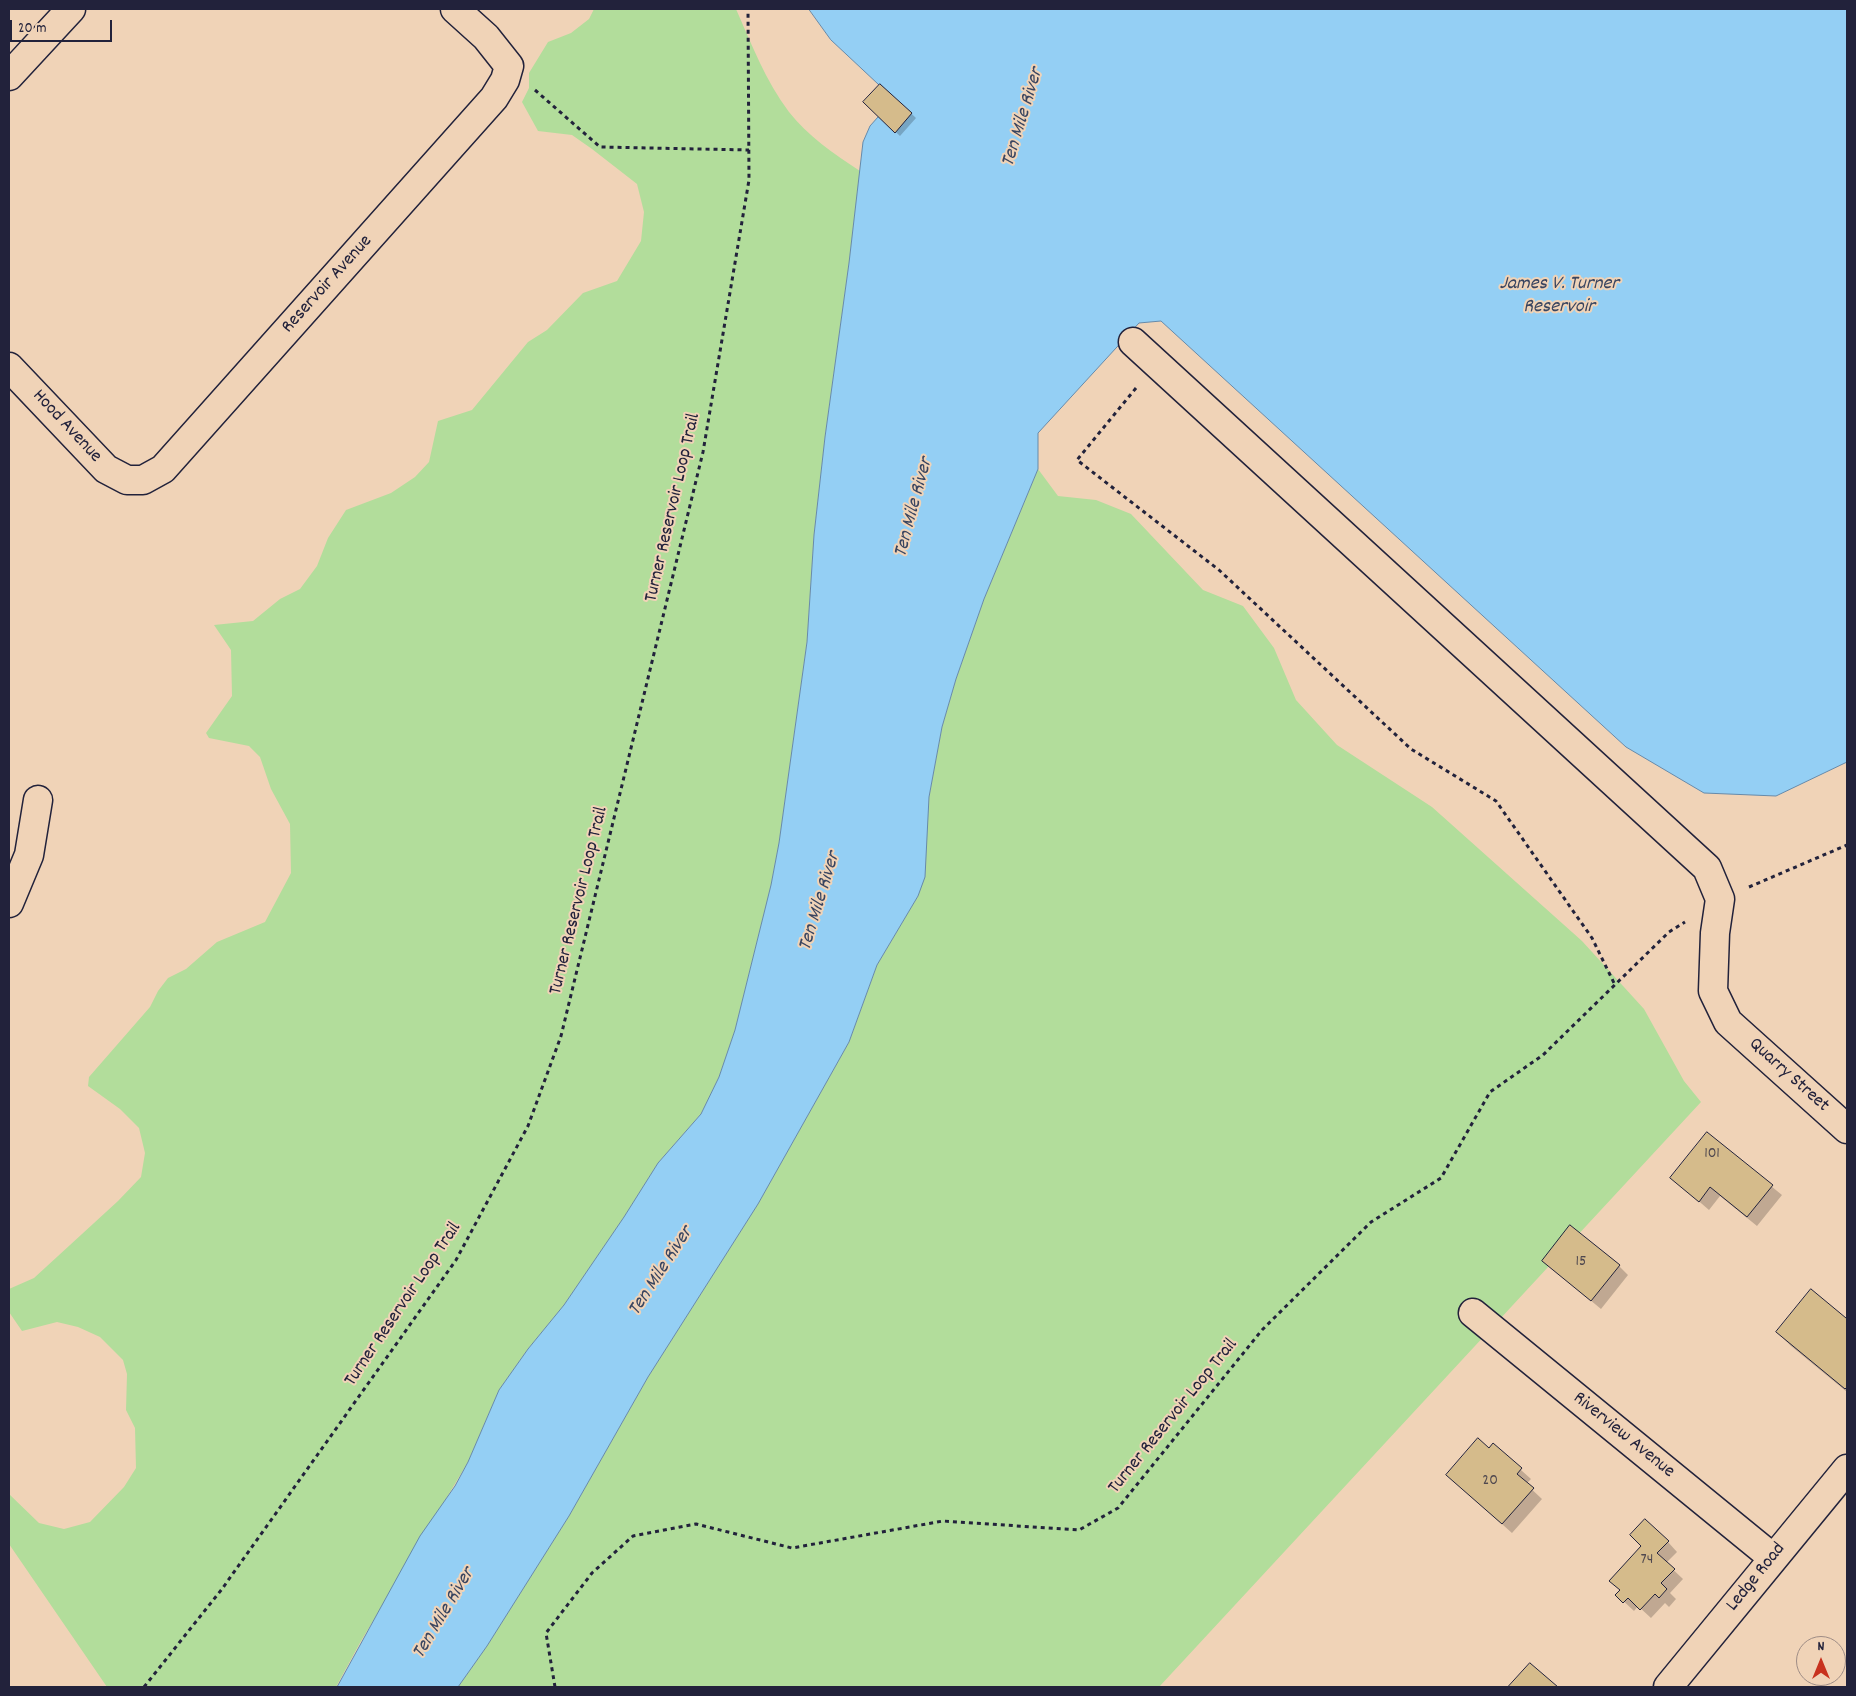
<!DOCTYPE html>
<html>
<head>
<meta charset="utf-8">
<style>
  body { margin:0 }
  #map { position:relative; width:1856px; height:1696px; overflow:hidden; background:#f0d3b7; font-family:Dekko,sans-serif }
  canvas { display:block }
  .frame { position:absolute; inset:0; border:10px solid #22223b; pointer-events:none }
  .north { position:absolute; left:1796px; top:1636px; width:50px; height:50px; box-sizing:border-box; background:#f0d3b7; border:1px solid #9e8c85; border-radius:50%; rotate:0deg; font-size:14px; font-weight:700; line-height:20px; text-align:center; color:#22223b }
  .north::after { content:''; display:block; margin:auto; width:18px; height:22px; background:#c8321e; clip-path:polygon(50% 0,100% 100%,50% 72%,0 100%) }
  .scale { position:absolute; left:10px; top:20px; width:102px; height:22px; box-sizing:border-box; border:2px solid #22223b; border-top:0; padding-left:6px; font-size:15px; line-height:18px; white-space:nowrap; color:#22223b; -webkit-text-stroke:4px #f0d3b7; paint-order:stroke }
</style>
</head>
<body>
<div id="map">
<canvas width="1856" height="1696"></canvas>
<div class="frame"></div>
<div class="north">N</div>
<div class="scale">20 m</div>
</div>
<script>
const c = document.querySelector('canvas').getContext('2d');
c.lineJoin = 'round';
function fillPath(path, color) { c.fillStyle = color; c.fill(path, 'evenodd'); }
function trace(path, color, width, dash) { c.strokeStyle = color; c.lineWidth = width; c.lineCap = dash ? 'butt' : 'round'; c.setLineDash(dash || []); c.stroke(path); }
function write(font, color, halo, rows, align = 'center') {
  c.font = font + ' Dekko,sans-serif'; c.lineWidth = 4; c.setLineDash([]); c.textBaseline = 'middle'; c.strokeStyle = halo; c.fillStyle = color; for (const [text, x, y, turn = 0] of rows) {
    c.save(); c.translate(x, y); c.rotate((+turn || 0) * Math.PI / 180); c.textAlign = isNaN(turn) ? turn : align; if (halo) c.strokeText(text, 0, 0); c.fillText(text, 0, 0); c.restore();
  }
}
fillPath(new Path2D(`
  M594,9H736C751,43 766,82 789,112C808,136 834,154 860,171L849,263L825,437L814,535L807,641L779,843L771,885L735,1030L719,1077L701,1114L658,1163L624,1217L564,1305L528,1349L499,1390L468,1462L361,1641L336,1687H107L9,1544V1494L39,1523L64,1529L90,1522L124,1487L136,1468L135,1428L126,1410L127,1374L123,1360L100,1337L78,1327L57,1322L22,1331L9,1312V1289L34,1278L118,1201L141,1177L145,1153L139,1128L120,1109L88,1086L89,1077L150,1007L158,991L168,978L186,969L217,942L265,922L291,873L290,824L271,789L260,757L249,746L209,738L206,733L232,696L231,650L214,625L253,621L280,599L300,589L317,566L328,538L346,510L391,493L415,477L429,462L438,421L472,410L528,342L547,330L583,293L617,281L641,241L644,212L637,184L592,149L572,135L538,131L522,102L529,88V73L548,42L571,33L589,19Z
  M1038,469L1058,496L1096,500L1131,514L1203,590L1243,606L1274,648L1296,700L1337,745L1432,807L1582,941L1644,1009L1684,1081L1701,1102L1159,1687H458L487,1646L569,1516L648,1377L758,1204L835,1067L849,1042L877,965L918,896L929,797L942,727L956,679L984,599Z`), '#b2dd9b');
const water = new Path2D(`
  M809,9H1847V762L1776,796L1704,793L1626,747L1161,321L1139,323L1038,433V469L984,599L956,679L942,727L929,797L925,877L918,896L877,965L849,1042L835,1067L758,1204L648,1377L569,1516L487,1646L458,1687H337L420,1536L455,1486L468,1462L499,1390L528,1349L564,1305L624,1217L658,1163L701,1114L719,1077L735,1030L771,885L779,843L807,642L814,535L825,437L849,263L863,142L870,126L894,99L831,40Z`);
fillPath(water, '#94cff4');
trace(water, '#668aaa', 1);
fillPath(new Path2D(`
  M881,85L916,118L900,136L864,102Z
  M1707,1134L1782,1195L1757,1226L1720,1196L1709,1210L1672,1178Z
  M1543,1261L1619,1266L1628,1275L1601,1309Z
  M1847,1319V1392L1791,1346L1777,1332Z
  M1493,1445L1531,1479L1526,1484L1542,1499L1512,1533L1447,1475L1489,1450Z
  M1668,1542L1677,1552L1666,1563L1683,1579L1670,1593L1676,1599L1669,1607L1665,1603L1651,1618L1638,1606L1634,1611L1617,1595L1621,1591L1611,1581Z`), '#0003');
const building = new Path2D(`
  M880,84L912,113L895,133L863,102Z
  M1707,1132L1773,1185L1747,1217L1710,1187L1699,1202L1670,1178Z
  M1570,1225L1620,1265L1591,1301L1542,1261Z
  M1811,1289L1846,1318L1847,1317V1387L1845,1389L1776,1332Z
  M1478,1438L1489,1448L1493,1443L1522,1468L1517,1474L1534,1488L1502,1524L1446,1475Z
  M1645,1519L1669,1541L1657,1553L1675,1569L1661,1583L1667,1589L1659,1598L1655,1594L1640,1610L1628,1598L1623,1603L1615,1595L1620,1590L1609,1581L1641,1546L1630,1535Z
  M1530,1663L1558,1687H1508Z`);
fillPath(building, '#d5bb8b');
trace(building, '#22223b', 1);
const minor = new Path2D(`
  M9,76L71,9
  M1133,342L1707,868L1720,899L1715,933L1713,991L1728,1022L1847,1129
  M9,367L106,469L127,480H143L163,469L494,98L505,80L509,66L486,37L455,9
  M9,903L29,855L38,800
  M1473,1313L1773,1558
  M1668,1687L1847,1469`);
trace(minor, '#22223b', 31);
trace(new Path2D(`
  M535,90L600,147L749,150
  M1136,388L1077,460L1219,570L1411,749L1496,801L1592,938L1615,985
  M1749,887L1847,845
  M144,1687L222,1589L456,1260L528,1126L561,1036L703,452L749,180L748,9
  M555,1687L546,1633L592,1573L633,1536L696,1524L792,1548L943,1521L1079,1530L1118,1508L1262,1330L1371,1222L1441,1178L1490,1092L1543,1055L1669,932L1685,922`), '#22223b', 3, [4, 4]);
trace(minor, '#f0d3b7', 28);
write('16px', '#4f484f', null, [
  ["101",1712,1155],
  ["15",1581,1263],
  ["20",1490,1482],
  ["74",1647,1561]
]);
write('19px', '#22223b', '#f0d3b7', [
  ["Reservoir Avenue",328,285,-48],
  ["Hood Avenue",66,427,47],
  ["Turner Reservoir Loop Trail",674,508,-77],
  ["Turner Reservoir Loop Trail",580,901,-76],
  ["Quarry Street",1788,1076,42],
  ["Turner Reservoir Loop Trail",404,1305,-56],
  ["Turner Reservoir Loop Trail",1174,1417,-51],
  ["Riverview Avenue",1623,1436,39],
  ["Ledge Road",1757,1578,-51]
]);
write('italic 20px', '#394560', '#f0d3b7', [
  ["Ten Mile River",1024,118,-73],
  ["James V. Turner",1559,285],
  ["Reservoir",1559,308],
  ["Ten Mile River",915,508,-75],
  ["Ten Mile River",821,902,-73],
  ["Ten Mile River",662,1272,-57],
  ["Ten Mile River",445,1614,-59]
]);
</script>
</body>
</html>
